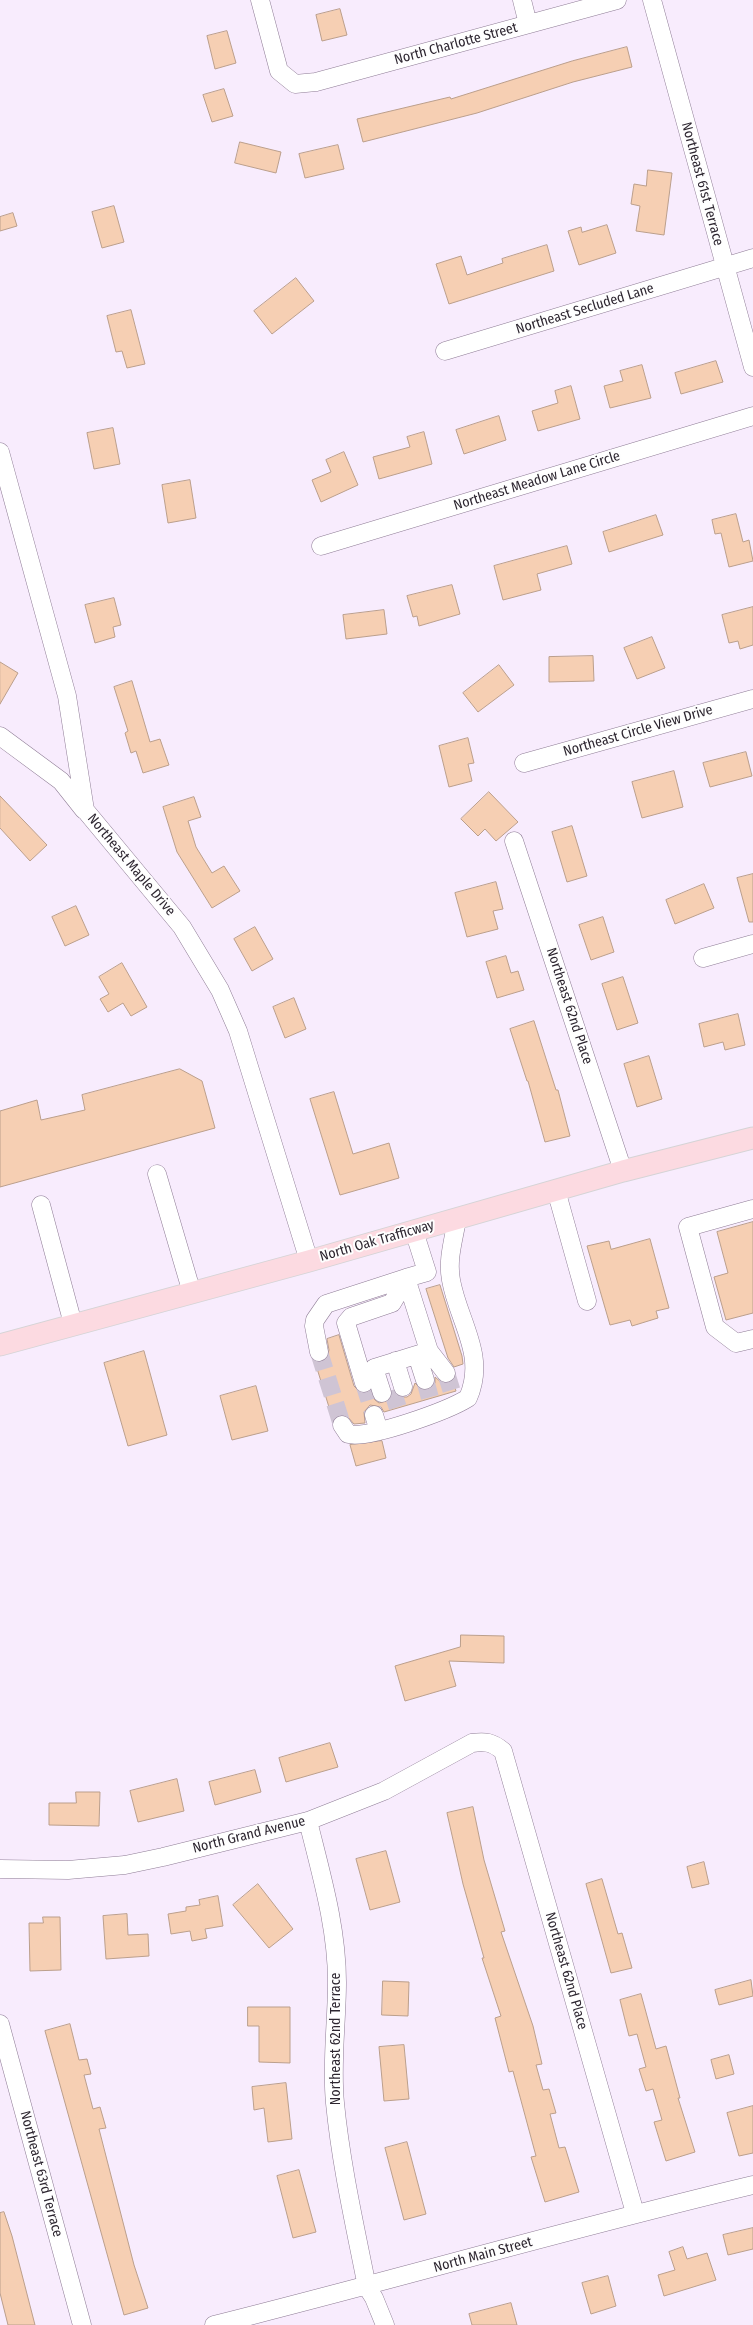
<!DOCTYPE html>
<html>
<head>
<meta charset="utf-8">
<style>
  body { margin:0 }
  canvas { display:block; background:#f8ecfd }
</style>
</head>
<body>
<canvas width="753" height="2325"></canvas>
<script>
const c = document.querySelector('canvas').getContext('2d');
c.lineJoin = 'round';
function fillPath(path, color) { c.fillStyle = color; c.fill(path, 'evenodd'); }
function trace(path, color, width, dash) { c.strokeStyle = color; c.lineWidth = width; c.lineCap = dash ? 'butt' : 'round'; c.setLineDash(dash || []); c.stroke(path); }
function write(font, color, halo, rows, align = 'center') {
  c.font = font + ' "Fira Sans Condensed",sans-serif'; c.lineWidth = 4; c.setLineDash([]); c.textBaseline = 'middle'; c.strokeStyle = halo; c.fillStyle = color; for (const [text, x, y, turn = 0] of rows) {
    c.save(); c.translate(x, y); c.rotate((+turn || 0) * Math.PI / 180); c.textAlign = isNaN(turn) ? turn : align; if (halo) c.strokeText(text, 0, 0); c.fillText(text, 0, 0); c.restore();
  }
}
const building = new Path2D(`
  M340,9L347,35L322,41L316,15Z
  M227,31L236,63L215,69L207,36Z
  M627,47L632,67L573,82L477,113L363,142L357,119L450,97L451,99L572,61Z
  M224,89L233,116L212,122L203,95Z
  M240,142L281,152L276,173L235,163Z
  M338,145L344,169L305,178L299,154Z
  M648,170L672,173L664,235L636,231L640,206L631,204L634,184L646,186Z
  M114,206L124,242L102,248L92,212Z
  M13,213L17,226L0,231V217Z
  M607,225L616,253L579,265L568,231L581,227L582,232Z
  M547,245L554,271L449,304L436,264L461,256L467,275L503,263L502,259Z
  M296,278L314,301L272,334L254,311Z
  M131,310L145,364L127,368L122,351L116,352L107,316Z
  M716,361L723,382L681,394L675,373Z
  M642,365L651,398L610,408L604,386L623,381L620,371Z
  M571,386L580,419L538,431L532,411L558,403L555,391Z
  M499,416L506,440L464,454L456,430Z
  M113,428L120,464L94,469L87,433Z
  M424,432L432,464L379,479L373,457L410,447L407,437Z
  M344,452L358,485L321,502L312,480L331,472L326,460Z
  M190,480L196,518L168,523L162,485Z
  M736,514L743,542L749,540L753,561L729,567L721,533L715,534L712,520Z
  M656,515L663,535L609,552L603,532Z
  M567,546L572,564L537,574L541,590L503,600L494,566Z
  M452,585L460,614L419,626L417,616L413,617L407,596Z
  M114,598L121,625L113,627L115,637L95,643L85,605Z
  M753,607V645L740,649L738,641L729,643L722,615Z
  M384,610L387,634L346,639L343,615Z
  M652,637L665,668L637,679L624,648Z
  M593,656L594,681L549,682V657Z
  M0,662L18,673L0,704Z
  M499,665L514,685L478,712L463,693Z
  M132,681L150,742L160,739L169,765L143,773L136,751L131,753L125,733L128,731L114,687Z
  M468,738L474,763L468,764L472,781L449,787L439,746Z
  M746,752L752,776L710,787L703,763Z
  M674,771L683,807L642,818L632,782Z
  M489,792L518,822L496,841L485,829L478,836L461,819Z
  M0,796L47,845L30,861L0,828Z
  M194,797L201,817L188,821L196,847L212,873L224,866L240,891L212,908L177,852L163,807Z
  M572,826L587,876L567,882L552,832Z
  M753,874V922H749L737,878Z
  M496,882L503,909L493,911L498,929L467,937L455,893Z
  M704,884L714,908L675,924L666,900Z
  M76,906L89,935L65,946L52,917Z
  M603,917L614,952L591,960L579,925Z
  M255,927L273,959L252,971L234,939Z
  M506,956L511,973L518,971L524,990L497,998L486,962Z
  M122,963L147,1007L131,1016L123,1003L108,1012L100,999L109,994L99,977Z
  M623,977L638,1023L617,1030L602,984Z
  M294,998L306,1029L285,1038L273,1007Z
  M738,1014L745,1045L725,1050L723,1042L704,1047L699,1024Z
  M534,1021L556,1090H558L570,1136L545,1142L528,1081H527L510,1029Z
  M649,1056L662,1099L637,1107L624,1064Z
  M180,1069L202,1081L215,1128L0,1187V1111L37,1100L41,1120L85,1110L82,1095Z
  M334,1092L353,1154L389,1143L399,1178L340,1195L310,1099Z
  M753,1222V1313L726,1320L714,1277L728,1273L717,1232Z
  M650,1239L669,1308L656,1311L658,1318L632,1326L630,1320L610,1325L587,1246L609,1241L611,1249Z
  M440,1285L462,1356L463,1364L454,1367L448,1358L426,1289Z
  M339,1335L354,1386L361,1393L370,1391L375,1400L379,1403L389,1400L393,1390L400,1397H407L411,1394L415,1383L422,1390H429L435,1383V1377L442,1383L453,1381L456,1391L384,1412L381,1407L370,1405L364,1412L365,1423L354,1424L347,1416L342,1414L333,1420L315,1362H321L326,1360L329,1350L327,1339Z
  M144,1351L167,1435L128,1446L104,1363Z
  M256,1386L268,1431L232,1440L220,1396Z
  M382,1441L386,1458L356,1466L350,1445Z
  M461,1635L504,1636V1663L449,1661L456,1686L405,1701L395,1666L460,1647Z
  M330,1743L338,1767L286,1782L279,1758Z
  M255,1770L261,1792L215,1805L209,1782Z
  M177,1779L184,1811L138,1822L130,1791Z
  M76,1792H100L99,1826L49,1825V1803H76Z
  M473,1807L484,1860L505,1931L501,1932L533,2026L542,2064L536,2065L543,2090L549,2089L556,2113L550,2114L559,2148L565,2147L579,2192L545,2202L531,2157L536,2156L513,2071L509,2072L495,2018L501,2016L482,1958H484L463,1884L447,1813Z
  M386,1851L400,1902L370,1910L356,1859Z
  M704,1862L709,1884L692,1888L687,1867Z
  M602,1879L618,1934L622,1933L632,1968L611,1973L586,1884Z
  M258,1884L293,1929L269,1948L233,1905Z
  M218,1896L223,1926L205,1929L207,1938L192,1941L190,1931L171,1934L168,1914L186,1911V1907L200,1905L199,1900Z
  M127,1914L128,1935L148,1934L149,1956L106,1959L103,1916Z
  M43,1917H60L61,1970L30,1971L29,1923H43Z
  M751,1980L753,1996L719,2005L715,1990Z
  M383,1981L409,1982L408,2016L382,2015Z
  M641,1994L656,2049L666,2046L680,2098H678L695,2152L666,2161L654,2122L662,2120L653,2089L646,2091L639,2069L646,2067L637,2034L629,2036L620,2000Z
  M248,2007H290V2063L259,2062V2026H248Z
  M70,2024L79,2060L87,2059L91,2074L84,2075L93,2109L100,2107L106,2128L99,2129L134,2265L148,2308L124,2315L45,2031Z
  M404,2045L409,2099L384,2101L379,2047Z
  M729,2055L734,2074L716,2079L711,2060Z
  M286,2083L292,2139L268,2142L264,2108L254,2110L252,2087Z
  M753,2106V2153L739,2156L727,2113Z
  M407,2142L426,2214L404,2220L385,2148Z
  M299,2170L316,2232L293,2238L277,2176Z
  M4,2212L12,2236L35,2325H8L0,2293V2213Z
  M753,2228V2249L728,2255L723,2235Z
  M683,2247L687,2259L707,2253L716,2280L664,2296L658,2275L675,2270L669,2252Z
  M608,2276L616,2306L591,2314L582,2283Z
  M511,2303L517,2325H472L469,2314Z`);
fillPath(building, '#f6cfb3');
trace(building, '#bb9f8c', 1);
trace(new Path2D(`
  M319,1352L342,1425
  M446,1373L452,1392
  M425,1380L430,1398
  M364,1383L374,1415
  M392,1390L398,1408`), '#cfc4d4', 18, [18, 9]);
const minor = new Path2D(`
  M260,0L279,71L295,84L316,82L617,0
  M522,0L528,24
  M652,0L753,367
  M445,351L753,258
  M0,452L67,696L85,810L182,927L220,990L238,1031L309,1261
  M321,546L753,416
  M0,736L61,781L84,810
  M524,763L753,699
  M514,841L623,1171
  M703,958L753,944
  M157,1174L192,1293
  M556,1190L587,1301
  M41,1205L73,1324
  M753,1209L688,1227L715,1327L736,1343L753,1339
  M429,1351L446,1373
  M319,1352L314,1326L315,1320L326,1304L406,1278
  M417,1355L425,1380
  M395,1361L403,1387
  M364,1383L346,1323L351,1317L392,1303L398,1293
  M382,1393L374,1368L429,1351L406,1278L427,1272L414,1231
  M374,1415L379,1431
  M342,1425L348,1434C368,1440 449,1410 468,1398C487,1355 458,1321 451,1280C447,1259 454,1239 457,1219
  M308,1821C321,1874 337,1927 337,1982C337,2022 331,2063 335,2103C341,2165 355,2226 367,2287L374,2298L385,2325
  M0,1869L68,1870L125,1865L163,1857L308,1821L384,1791L472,1743C485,1741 492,1742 503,1751L635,2213
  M0,2024L82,2325
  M214,2325C394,2280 572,2228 753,2185`);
const major = new Path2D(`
  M0,1345L309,1261L623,1171L753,1138`);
trace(minor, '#8f7d96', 19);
trace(major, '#d5d4d6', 23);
trace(minor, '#fff', 18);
trace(major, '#fcdae1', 21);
write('14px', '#2d2630', '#fefefe', [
  ["North Charlotte Street",456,44,-15],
  ["Northeast 61st Terrace",702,184,75],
  ["Northeast Secluded Lane",585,309,-17],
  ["Northeast Meadow Lane Circle",537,481,-17],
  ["Northeast Circle View Drive",638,731,-16],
  ["Northeast Maple Drive",131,865,50],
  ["Northeast 62nd Place",569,1006,72],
  ["North Oak Trafficway",377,1241,-16],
  ["North Grand Avenue",249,1835,-14],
  ["Northeast 62nd Place",566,1971,74],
  ["Northeast 62nd Terrace",336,2039,-90],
  ["Northeast 63rd Terrace",41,2174,75],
  ["North Main Street",483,2255,-15]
]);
</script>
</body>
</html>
